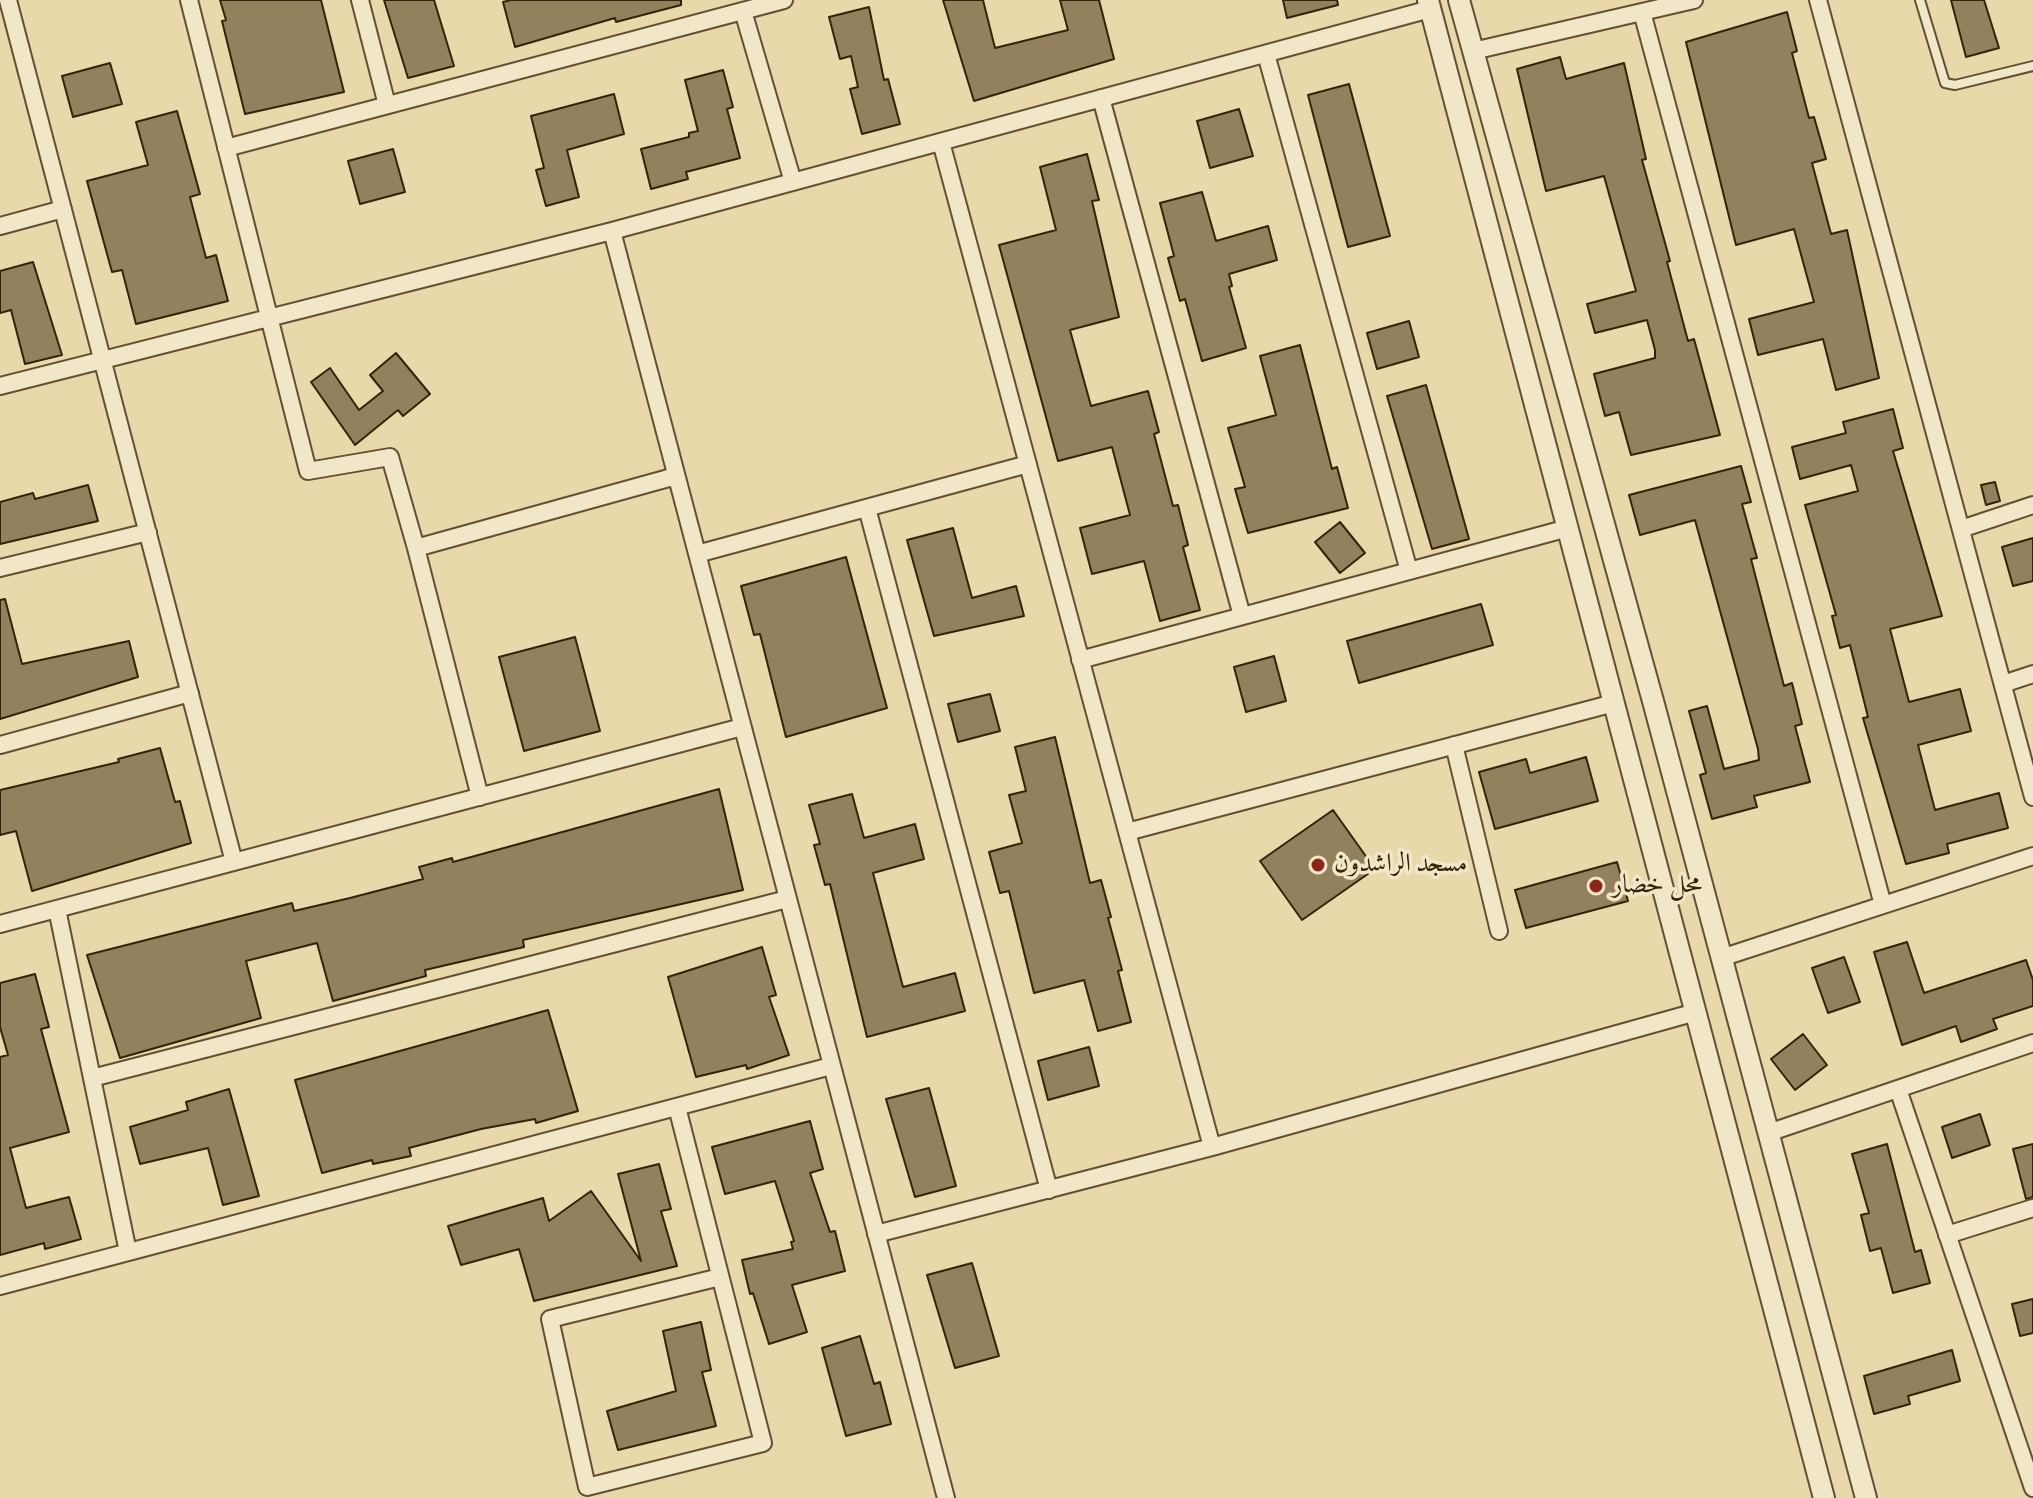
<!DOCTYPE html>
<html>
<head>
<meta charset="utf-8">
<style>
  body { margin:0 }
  canvas { display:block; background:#e9d8aa }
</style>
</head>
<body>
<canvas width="2033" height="1498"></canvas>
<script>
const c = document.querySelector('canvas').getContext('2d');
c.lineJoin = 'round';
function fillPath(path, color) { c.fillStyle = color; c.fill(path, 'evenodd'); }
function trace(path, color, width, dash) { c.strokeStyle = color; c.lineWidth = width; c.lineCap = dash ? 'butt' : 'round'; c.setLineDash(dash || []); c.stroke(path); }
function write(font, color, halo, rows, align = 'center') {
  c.font = font + ' "IM FELL Double Pica",Amiri,serif'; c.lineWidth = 7; c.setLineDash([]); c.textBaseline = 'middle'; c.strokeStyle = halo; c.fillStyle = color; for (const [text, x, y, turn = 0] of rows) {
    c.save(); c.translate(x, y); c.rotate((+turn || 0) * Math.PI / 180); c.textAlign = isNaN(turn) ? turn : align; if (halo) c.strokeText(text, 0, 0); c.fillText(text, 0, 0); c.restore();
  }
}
const building = new Path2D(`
  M220,0H321L344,92L245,114L222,21L226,20Z
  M384,0H434L454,66L408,78Z
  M511,0H681V5L616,22L615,18L515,47L503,2Z
  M943,0H983L995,48L1068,30L1060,0H1099L1114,59L974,101Z
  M1283,0H1337L1338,5L1287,18Z
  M1951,0H1984L1999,48L1966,57Z
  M869,7L884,80L888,79L900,124L862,134L850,89L858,87L851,56L840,59L829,17Z
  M1787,12L1797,51L1792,53L1809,118L1814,117L1826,159L1812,163L1831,234L1847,230L1879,378L1836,390L1823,339L1758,355L1749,319L1814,302L1794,229L1736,245L1686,42Z
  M1560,57L1566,79L1624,63L1646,159L1642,160L1670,261L1667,262L1688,341L1694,339L1720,435L1631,455L1619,412L1605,416L1594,374L1655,358V350L1647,320L1595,333L1587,304L1636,291L1604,176L1546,191L1517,69Z
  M110,63L122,104L73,117L62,76Z
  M723,70L733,107L727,109L740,158L686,172L688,179L651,189L641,149L689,137V133L698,131L685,80Z
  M1349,84L1390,236L1348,247L1308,95Z
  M614,94L624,134L567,150L579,197L546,206L536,170L544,168L531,116Z
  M1239,109L1253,156L1210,168L1197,121Z
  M177,111L200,194L190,197L206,258L216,255L228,301L136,324L122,270L112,272L87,181L148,165L136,122Z
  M393,149L405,192L360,204L348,161Z
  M1087,154L1099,200L1092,201L1119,317L1070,330L1091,406L1148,391L1159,432L1154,434L1173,506L1178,505L1188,545L1183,547L1200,610L1160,621L1144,561L1092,574L1080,528L1130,515L1112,447L1058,461L999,245L1056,230L1040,167Z
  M1202,192L1216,241L1268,226L1277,260L1229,274L1232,286L1229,287L1246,348L1202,361L1185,299L1180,301L1168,258L1174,256L1160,203Z
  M33,262L62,355L25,364L11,310L0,313V271Z
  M1409,321L1419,357L1377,369L1367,333Z
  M1300,345L1332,469L1337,467L1348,508L1248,533L1235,489L1245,487L1228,428L1276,415L1260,356Z
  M396,353L430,394L403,416L398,410L355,445L311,382L330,368L359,410L383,391L370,375Z
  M1426,385L1469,539L1432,549L1387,396Z
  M1893,409L1903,448L1893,451L1942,616L1890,629L1909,702L1960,689L1971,731L1918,745L1935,810L1999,793L2008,828L1947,844L1949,853L1906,864L1863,718L1868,717L1850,645L1840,648L1832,616L1836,615L1805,505L1858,491L1851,465L1800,479L1792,447L1846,433L1843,422Z
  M1741,466L1751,502L1742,504L1757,558L1751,559L1784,686L1792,683L1802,724L1795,726L1810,782L1754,796L1757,807L1712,819L1700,775L1706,773L1689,711L1707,706L1724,769L1759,760L1758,749L1695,520L1640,535L1629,495Z
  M1995,482L2000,501L1986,505L1981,485Z
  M88,485L98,521L0,544V502L33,493L35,499Z
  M1340,522L1365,553L1340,573L1315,542Z
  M953,528L972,598L1016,586L1024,616L934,636L907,540Z
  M2033,538V581L2013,586L2002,547Z
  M846,557L887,708L786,737L760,634L754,635L741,586Z
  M5,599L22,664L129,641L138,677L0,719V600Z
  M1481,604L1493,645L1359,683L1347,641Z
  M575,637L600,731L524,751L499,657Z
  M1274,656L1286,701L1246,712L1234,667Z
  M990,694L1000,731L958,742L948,704Z
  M1055,737L1090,883L1101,880L1111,917L1108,918L1122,970L1118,971L1131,1022L1098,1031L1084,980L1034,993L1009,891L1000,893L989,852L1022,843L1009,795L1026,791L1015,747Z
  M160,748L175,802L180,801L191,843L32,891L16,831L0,835V790L119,762L118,759Z
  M1586,757L1598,801L1495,829L1479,772L1526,759L1530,773Z
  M719,789L743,890L523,940L524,947L425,970L426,976L333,1001L317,943L246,961L261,1018L120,1058L87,955L292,903L294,911L350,898L423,879L419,867L452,858L453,862Z
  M852,794L864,838L915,824L924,859L873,873L903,987L955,973L965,1011L867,1037L830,884L825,885L814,845L820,844L809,805Z
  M1333,810L1375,869L1302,920L1260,861Z
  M1617,862L1628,901L1526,928L1515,890Z
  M1907,942L1924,993L2026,960L2033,980V1006L1993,1019L1997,1029L1961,1042L1956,1026L1902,1045L1874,952Z
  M762,947L776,995L769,997L789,1055L747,1069L746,1065L696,1077L668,977Z
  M1844,957L1860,1002L1828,1013L1812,968Z
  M35,974L49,1027L41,1029L69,1132L10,1148L26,1208L69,1197L81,1239L45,1249L44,1243L0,1255V1057L8,1055L0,1027V983Z
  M548,1010L578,1111L536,1123L535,1119L481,1129L409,1148L411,1156L373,1164L372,1160L322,1173L295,1080Z
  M1803,1034L1827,1065L1795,1090L1771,1059Z
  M1089,1047L1099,1086L1048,1100L1038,1061Z
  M929,1088L956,1186L915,1197L886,1099Z
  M229,1089L259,1196L223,1205L208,1148L140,1164L130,1127L188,1110L186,1102Z
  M1980,1114L1990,1145L1952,1158L1942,1127Z
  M810,1121L823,1169L810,1173L830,1232L835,1231L845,1271L792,1285L807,1332L769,1344L753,1293L750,1294L742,1260L793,1249L791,1242L794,1241L775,1181L725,1194L712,1147Z
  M1887,1144L1915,1252L1921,1250L1930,1283L1893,1293L1881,1248L1870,1251L1861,1215L1869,1213L1852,1154Z
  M2033,1144V1197L2026,1199L2013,1149Z
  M659,1164L671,1209L661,1211L677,1266L534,1301L519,1249L461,1265L448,1226L543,1198L549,1221L591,1191L641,1261L618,1174Z
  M972,1263L999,1356L955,1368L927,1275Z
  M2033,1299V1333L2020,1336L2012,1304Z
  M701,1322L711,1370L702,1372L716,1426L618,1450L607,1411L676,1391L663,1331Z
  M860,1336L874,1384L880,1382L891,1424L846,1436L822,1348Z
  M1952,1350L1960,1381L1908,1396L1910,1404L1874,1414L1864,1376Z`);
fillPath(building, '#93815d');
trace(building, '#352309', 2);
const service = new Path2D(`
  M1920,0L1945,83L1955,85L2033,66`);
const minor = new Path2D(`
  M8,0L234,862
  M189,0L308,471L390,457L416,548
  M360,0L387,105
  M1818,0L2033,797
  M743,11L793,182
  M1642,12L1883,905
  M1473,51L1694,0
  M1266,54L1409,571
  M1101,98L1242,616
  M226,148L784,0
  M0,226L63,209
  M612,231L946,1498
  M0,386L612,231L1430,9
  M867,508L1049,1190
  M1961,529L2033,505
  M697,554L1028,464
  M0,568L148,532
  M1080,660L1568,528
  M2003,684L2033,674
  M0,745L190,693
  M1454,745L1499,931
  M480,797L416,548L676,476
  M1127,832L1614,703
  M57,909L128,1252
  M0,924L742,727
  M1721,958L2033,856
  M92,1078L787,899
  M1898,1089L2033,1488
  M677,1107L763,1443L587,1487L550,1319L720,1277
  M1768,1133L2033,1043
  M1212,1147L1696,1012
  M876,1234L1212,1147L941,142
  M1947,1235L2033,1208
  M0,1286L831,1066`);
const tertiary = new Path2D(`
  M1428,0L1824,1498
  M1459,0L1653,701L1866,1498`);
trace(service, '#625031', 12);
trace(minor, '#625031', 20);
trace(tertiary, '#625031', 24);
trace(service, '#f1e6c8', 8);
trace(minor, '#f1e6c8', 16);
trace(tertiary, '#f1e6c8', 20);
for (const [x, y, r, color] of [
  [1318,865,8,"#8f2418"],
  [1596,886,8,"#8f2418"]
]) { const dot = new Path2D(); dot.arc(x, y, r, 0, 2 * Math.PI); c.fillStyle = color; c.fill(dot); trace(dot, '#f1e6c8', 3); }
write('26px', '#352309', '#f1e6c8', [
  ["مسجد الراشدون",1334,865],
  ["محل خضار",1612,886]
], 'left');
</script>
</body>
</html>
